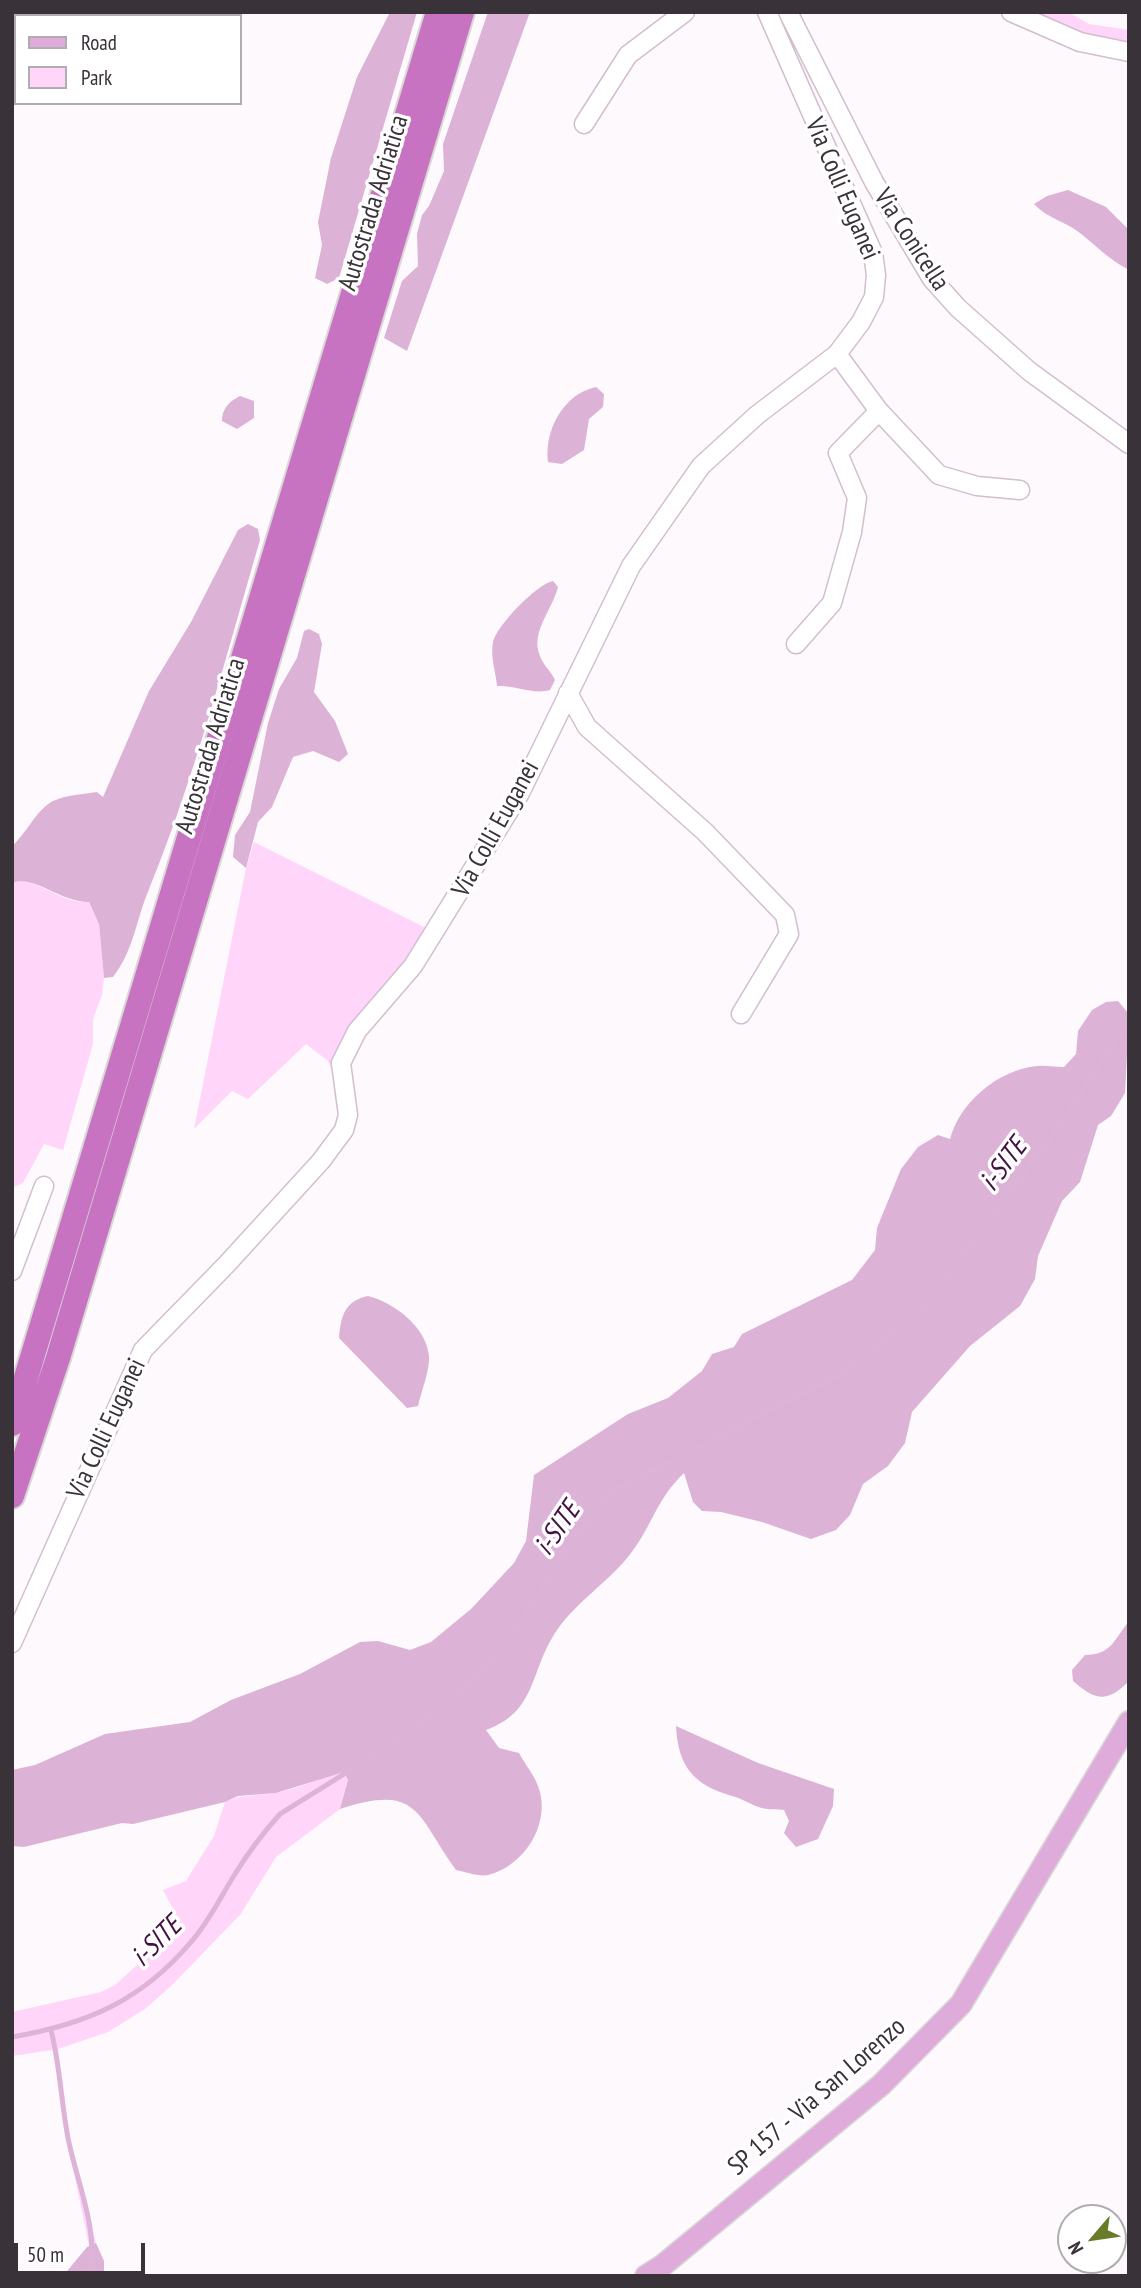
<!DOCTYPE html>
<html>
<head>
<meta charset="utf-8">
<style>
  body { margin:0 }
  #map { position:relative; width:1141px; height:2288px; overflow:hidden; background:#fdf9fc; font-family:"PT Sans Narrow",sans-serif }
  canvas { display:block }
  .frame { position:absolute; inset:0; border:14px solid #3a3239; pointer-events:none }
  .legend { position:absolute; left:14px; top:14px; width:228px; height:91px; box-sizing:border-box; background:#fff; border:2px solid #b0adb0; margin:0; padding:9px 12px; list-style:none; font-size:21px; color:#3a3239 }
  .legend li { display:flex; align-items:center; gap:14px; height:35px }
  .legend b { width:35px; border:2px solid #b0adb0 }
  .north { position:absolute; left:1057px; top:2204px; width:70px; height:70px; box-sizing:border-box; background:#fff; border:2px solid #b0adb0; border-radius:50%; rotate:241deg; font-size:19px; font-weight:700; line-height:28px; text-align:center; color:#3a3239 }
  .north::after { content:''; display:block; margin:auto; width:24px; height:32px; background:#697a29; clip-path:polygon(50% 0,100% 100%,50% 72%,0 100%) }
  .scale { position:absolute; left:14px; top:2243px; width:131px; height:32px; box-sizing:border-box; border:4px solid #3a3239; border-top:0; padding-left:9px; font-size:21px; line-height:24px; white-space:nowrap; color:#3a3239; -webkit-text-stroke:5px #fff; paint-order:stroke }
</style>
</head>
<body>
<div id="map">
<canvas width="1141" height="2288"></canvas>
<div class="frame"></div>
<ul class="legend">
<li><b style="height:9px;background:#deabda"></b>Road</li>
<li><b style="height:19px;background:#ffd5fa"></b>Park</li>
</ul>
<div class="north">N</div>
<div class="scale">50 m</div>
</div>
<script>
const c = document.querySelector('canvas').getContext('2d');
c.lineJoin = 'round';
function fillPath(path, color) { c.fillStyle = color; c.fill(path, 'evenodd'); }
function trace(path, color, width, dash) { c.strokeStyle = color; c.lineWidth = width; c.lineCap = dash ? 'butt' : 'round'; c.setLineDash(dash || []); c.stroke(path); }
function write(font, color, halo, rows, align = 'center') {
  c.font = font + ' "PT Sans Narrow",sans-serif'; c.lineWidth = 7; c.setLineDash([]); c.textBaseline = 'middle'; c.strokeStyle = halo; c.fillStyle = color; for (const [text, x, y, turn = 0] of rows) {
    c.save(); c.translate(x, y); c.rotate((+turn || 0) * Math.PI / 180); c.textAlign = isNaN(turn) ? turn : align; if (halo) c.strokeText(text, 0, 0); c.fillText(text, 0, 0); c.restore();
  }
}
fillPath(new Path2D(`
  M1030,12H1068L1089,24L1129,30V45L1058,29Z
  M254,842L434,932L348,1030L336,1050L333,1073L328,1061L306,1044L248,1099L232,1091L194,1129L246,868Z
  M16,881C43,881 61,904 89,902L99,924L104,978L102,995L93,1019V1044L63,1150L44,1144L23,1183L12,1188V883Z
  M345,1772L348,1780L340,1809L276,1857L240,1915L172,1985L145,2009L108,2032L58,2049L69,2136L96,2243L89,2246L67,2139L57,2061L53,2050L12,2056V2012L101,1992L115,1985L176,1930L173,1909L163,1890L186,1881L214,1836L225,1802C242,1794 257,1796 275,1793C298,1789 321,1777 345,1772Z`), '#ffd5fa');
fillPath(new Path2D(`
  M390,12H417L339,278L327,284L315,278L322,245L318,222L331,158L357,77Z
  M488,12H530L407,351L384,338L402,281L418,266L417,234L422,215L429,206L444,171L443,144Z
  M1068,190L1106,207L1129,230V270C1107,258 1099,248 1080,233C1065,221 1048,219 1034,204L1047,196Z
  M596,387L604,394L603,407L589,419L584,450L562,464L548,462C544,431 563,394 596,387Z
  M240,396L254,401V418L237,429L222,421C222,408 229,402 240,396Z
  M248,524L258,529L260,540C226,656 195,777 149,889C136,920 134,950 113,977L104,978L99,924L89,902C62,903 33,874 12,883V846C27,833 36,810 53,801C66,795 84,794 97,792L103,797L149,691L191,622L238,530Z
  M553,581L558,587C552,611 530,632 540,656C543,665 551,671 555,680L550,690C533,695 516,685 497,686C496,672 490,657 493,642C497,625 537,584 553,581Z
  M309,629L319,634L322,644L314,692L335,721L348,754L339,762L313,751L293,757L272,807L258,822L246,868L233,857L235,835L250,812L268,723L279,689L297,658L304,631Z
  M1118,1001L1129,1014L1125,1093L1111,1116L1098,1125L1080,1182L1062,1201L1038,1256L1035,1279L1020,1306L970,1346L912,1412L905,1443L888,1466L863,1484L850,1515L836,1530L811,1539L762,1522L721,1512L702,1511L693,1502L684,1473C656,1500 652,1526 631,1553C610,1581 577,1601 557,1630C529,1671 538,1711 486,1730L499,1748L519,1753C525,1764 534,1775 538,1786C552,1822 525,1866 488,1875C479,1877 466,1872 456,1870C416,1815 420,1783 340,1809L348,1780L344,1772L276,1793L238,1796L225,1802L133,1824L122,1823L24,1847L12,1846V1770L35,1765L105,1734L190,1722L231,1700L300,1674L360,1642L378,1641L410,1650L431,1642L471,1609L514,1563L526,1541L534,1475L628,1414L668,1398L702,1371L712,1354L734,1347L742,1334L852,1280L875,1250L877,1228L901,1169L918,1147L938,1135L950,1139C960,1102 998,1070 1037,1066C1046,1065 1055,1067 1064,1067L1076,1054L1078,1031L1092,1010L1106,1002Z
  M368,1296C394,1303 426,1326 429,1356C430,1371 421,1391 418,1406L407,1408L339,1338C341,1315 345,1301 368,1296Z
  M1129,1621V1681C1107,1703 1096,1701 1073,1681L1072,1670L1085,1655C1111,1655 1114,1640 1129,1621Z
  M676,1726L758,1763L834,1789L833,1806L818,1839L796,1847L784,1833L789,1821L784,1810C777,1809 769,1810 762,1808C752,1806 742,1798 732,1796C694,1785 678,1767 676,1726Z
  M96,2243L104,2261V2276H63L87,2247Z`), '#dcb2d7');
trace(new Path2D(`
  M51,2030C60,2066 61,2101 68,2138C77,2183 99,2230 90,2276
  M12,2037C87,2024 141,2001 191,1942C209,1922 221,1896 235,1874C248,1853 263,1833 280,1814C350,1769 430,1727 487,1664C535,1611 566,1546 611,1491L842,1374L927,1304L1055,1132L1117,1038L1129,1030`), '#ddb3d8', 5);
const minor = new Path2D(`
  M788,12L874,182L932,279L958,308L1029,371L1129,444
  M1011,12L1080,42L1129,52
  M584,124L628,55L685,12
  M837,354L879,411L939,475L977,486L1020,490
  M796,644L832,603L852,532L857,498L838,453L879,411
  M568,693L587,727L705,832L785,915L789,934L741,1014
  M12,1271L44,1186
  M12,1643L143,1350L226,1265L321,1161L344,1130L348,1115L341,1063L357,1031L413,966L520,793L631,566L701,466L757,415L837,354L861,322L874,297L876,275L873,253L767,12`);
const major = new Path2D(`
  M646,2276L662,2266L881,2085L961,2004L1129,1722`);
const highway = new Path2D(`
  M12,1424L438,12
  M12,1496L58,1358L462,12`);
trace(minor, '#d3bed0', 21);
trace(major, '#d8d6d7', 24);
trace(highway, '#d8d6d7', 28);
trace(minor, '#fff', 18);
trace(major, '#deabda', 21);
trace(highway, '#c873c1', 24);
write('26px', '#3a3239', '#fff', [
  ["Via Colli Euganei",842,189,67],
  ["Autostrada Adriatica",374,203,-73],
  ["Via Conicella",911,240,57],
  ["Autostrada Adriatica",211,746,-73],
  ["Via Colli Euganei",496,829,-61],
  ["Via Colli Euganei",107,1429,-65],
  ["SP 157 - Via San Lorenzo",817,2097,-41]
]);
write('italic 28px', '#431140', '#fff', [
  ["i-SITE",1004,1165,-53],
  ["i-SITE",558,1529,-56],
  ["i-SITE",157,1942,-45]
]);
</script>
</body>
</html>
